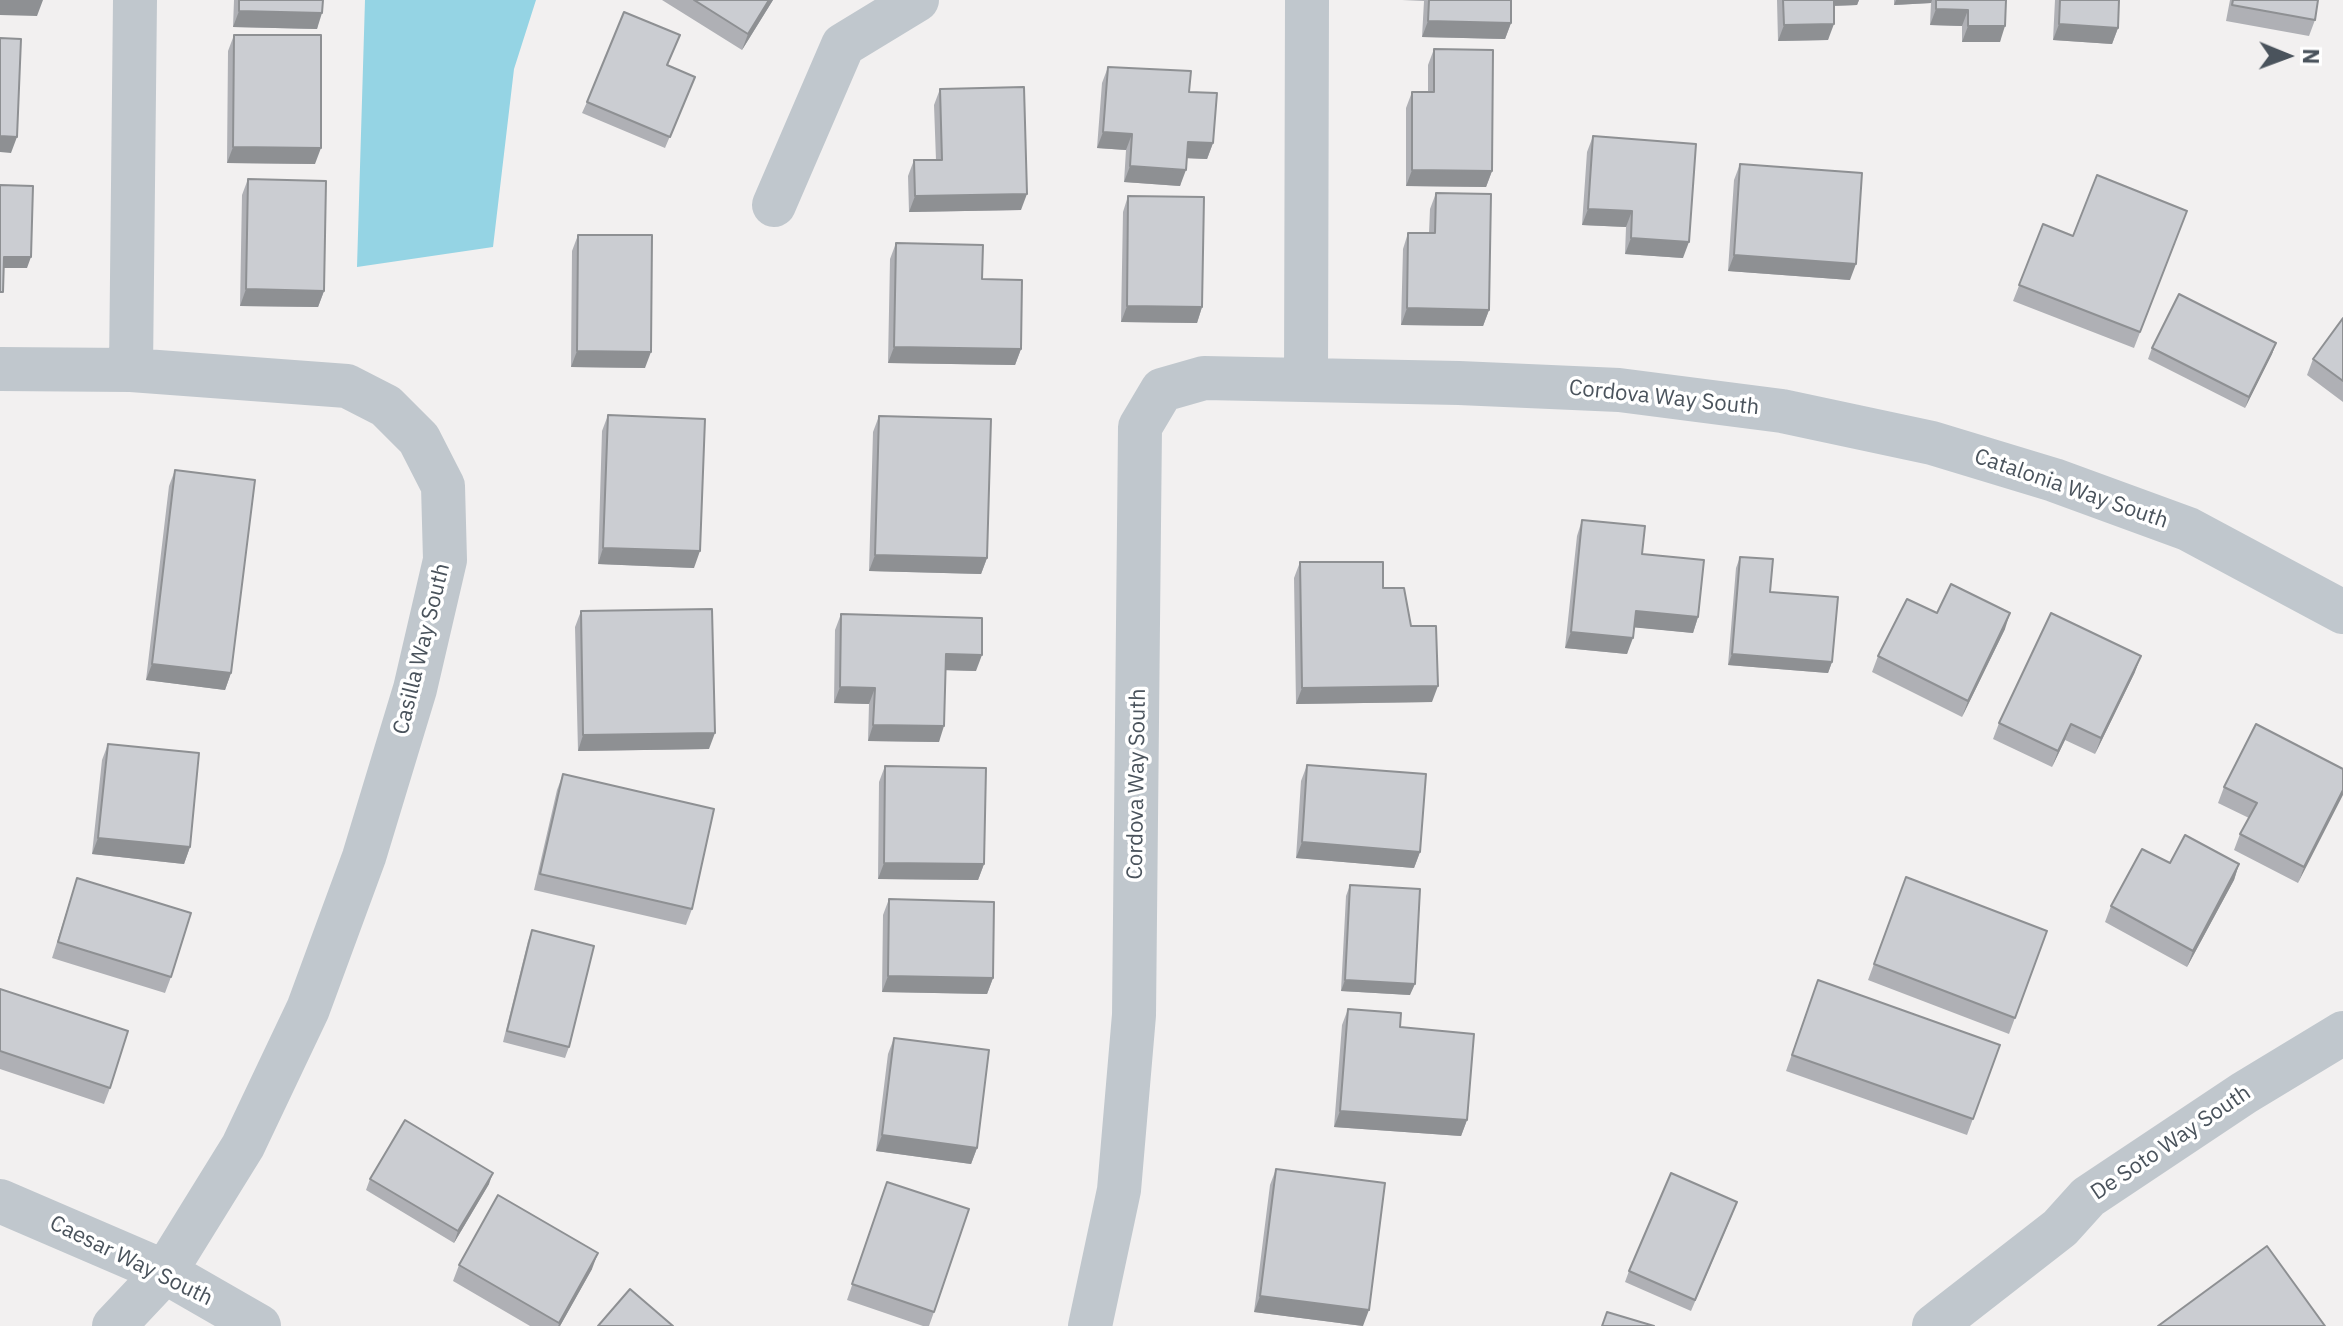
<!DOCTYPE html>
<html>
<head>
<meta charset="utf-8">
<style>
  body { margin:0 }
  #map { position:relative; width:2343px; height:1326px; overflow:hidden; background:#f2f0f0; font-family:"IBM Plex Sans",sans-serif }
  canvas { display:block }
  .north { position:absolute; left:2247px; top:16px; width:80px; height:80px; -webkit-text-stroke:6px #fff; paint-order:stroke; rotate:91deg; font-size:22px; font-weight:700; line-height:32px; text-align:center; color:#4a535c }
  .north::after { content:''; display:block; margin:auto; width:28px; height:36px; background:#4a535c; clip-path:polygon(50% 0,100% 100%,50% 72%,0 100%) }
</style>
</head>
<body>
<div id="map">
<canvas width="2343" height="1326"></canvas>
<div class="north">N</div>
</div>
<script>
const c = document.querySelector('canvas').getContext('2d');
c.lineJoin = 'round';
function fillPath(path, color) { c.fillStyle = color; c.fill(path, 'evenodd'); }
function trace(path, color, width, dash) { c.strokeStyle = color; c.lineWidth = width; c.lineCap = dash ? 'butt' : 'round'; c.setLineDash(dash || []); c.stroke(path); }
function write(font, color, halo, rows, align = 'center') {
  c.font = font + ' "IBM Plex Sans",sans-serif'; c.lineWidth = 7; c.setLineDash([]); c.textBaseline = 'middle'; c.strokeStyle = halo; c.fillStyle = color; for (const [text, x, y, turn = 0] of rows) {
    c.save(); c.translate(x, y); c.rotate((+turn || 0) * Math.PI / 180); c.textAlign = isNaN(turn) ? turn : align; if (halo) c.strokeText(text, 0, 0); c.fillText(text, 0, 0); c.restore();
  }
}
fillPath(new Path2D(`
  M365,0H536L514,69L493,247L357,267Z`), '#95d4e4');
trace(new Path2D(`
  M774,205L843,45L917,0
  M0,369L131,370L347,386L386,406L419,439L443,486L445,560L415,689L364,857L308,1009L243,1146L165,1272L114,1326
  M131,370L135,0
  M1306,379L1307,0
  M0,1201L165,1272L259,1326
  M1090,1326L1119,1190L1134,1015L1140,427L1162,390L1204,378L1459,383L1619,390L1782,411L1932,443L2054,480L2188,529L2343,612
  M1934,1326L2060,1228L2088,1197L2244,1093L2343,1033`), '#c0c7cd', 44);
fillPath(new Path2D(`
  M234,0H323L317,29L233,27Z
  M662,0H773L742,50Z
  M1402,0H1511V23L1505,39L1422,37L1424,1Z
  M1777,0H1859L1857,5L1834,6L1828,40L1778,41Z
  M1894,0H2006L2000,42H1962V26L1930,25L1931,3L1894,5Z
  M2055,0H2119L2118,28L2112,44L2053,40Z
  M2230,0H2318L2315,20L2309,36L2226,21Z
  M234,35L315,164L227,163L228,51Z
  M1434,49L1492,171L1486,187L1406,186V108L1412,92H1428V65Z
  M668,65L695,77L665,148L582,113L587,102Z
  M1108,67L1189,92L1213,143L1207,159L1187,158L1180,186L1124,182L1126,150L1097,148L1102,83Z
  M940,89L1021,210L909,212L908,176L914,160H936L934,105Z
  M1593,136L1683,258L1625,254L1626,227L1582,225L1587,152Z
  M1740,164L1850,280L1728,271L1734,180Z
  M248,179L324,291L318,307L240,306L242,195Z
  M1436,193L1489,310L1483,326L1401,325L1403,249L1408,233H1429L1430,209Z
  M1128,196L1202,307L1197,323L1121,322L1123,212Z
  M2187,211L2134,348L2013,301L2043,224L2073,236Z
  M578,235L645,368L571,367L572,251Z
  M896,243L982,279L1021,349L1015,365L888,363L890,259Z
  M2343,318V402L2307,375L2313,359Z
  M2276,343L2272,354L2245,408L2148,359L2152,348Z
  M608,415L694,568L598,564L602,431Z
  M879,416L987,558L981,574L869,571L873,432Z
  M175,470L231,673L225,690L146,680L169,486Z
  M1582,520L1642,554L1698,617L1693,633L1634,627L1627,654L1565,648L1577,536Z
  M1740,557L1832,662L1828,673L1728,665L1736,568Z
  M1300,562L1383,588L1411,626L1432,702L1296,704L1294,578Z
  M581,611L709,749L578,751L575,627Z
  M841,614L976,671L946,670L939,742L868,741L869,704L834,703L835,630Z
  M2005,629L1962,717L1872,672L1878,656Z
  M2135,672L2095,754L2065,740L2052,767L1993,739L1999,723Z
  M108,744L190,847L184,864L92,854L102,760Z
  M1307,765L1420,852L1414,868L1296,858L1301,781Z
  M885,766L984,864L978,880L878,879L879,782Z
  M2343,769L2298,883L2234,850L2240,834L2249,818L2218,803L2224,787Z
  M563,774L692,909L686,925L534,890L557,790Z
  M2170,863L2239,864L2234,880L2187,967L2105,922L2111,906Z
  M1906,877L2047,931L2009,1034L1868,980Z
  M77,878L171,977L165,993L52,958Z
  M1350,885L1410,995L1341,991L1346,896Z
  M889,899L993,978L987,994L882,992L883,915Z
  M532,930L569,1047L565,1058L503,1042L528,941Z
  M1818,980L2000,1045L1967,1135L1786,1071Z
  M0,989L110,1088L104,1104L0,1069Z
  M1348,1009L1400,1027L1467,1120L1461,1136L1334,1127L1342,1025Z
  M894,1038L977,1148L971,1164L876,1151L888,1054Z
  M1276,1169L1363,1326L1254,1312L1270,1185Z
  M370,1179L489,1184L454,1243L366,1190Z
  M887,1182L934,1312L929,1326H923L847,1300Z
  M1733,1213L1691,1311L1625,1282L1629,1271Z
  M459,1265L592,1269L560,1326H530L453,1281Z`), '#afb0b5');
fillPath(new Path2D(`
  M0,0H43L37,16L0,15Z
  M769,0H773L742,50L748,34Z
  M1830,0H1859L1857,5L1828,6Z
  M1896,0H1932L1931,3L1894,5Z
  M1936,9L1968,10L1962,26L1930,25Z
  M239,11L322,13L317,29L233,27Z
  M1428,21L1511,23L1505,39L1422,37Z
  M1834,24L1828,40L1778,41L1784,25Z
  M2059,24L2118,28L2112,44L2053,40Z
  M1968,26H2005L2000,42H1962Z
  M1103,132L1132,134L1126,150L1097,148Z
  M0,136L17,137L11,153L0,152Z
  M1188,142L1213,143L1207,159L1182,158Z
  M233,147L321,148L315,164L227,163Z
  M1130,166L1186,170L1180,186L1124,182Z
  M1412,170L1492,171L1486,187L1406,186Z
  M1027,194L1021,210L909,212L915,196Z
  M1588,209L1632,211L1626,227L1582,225Z
  M1631,238L1689,242L1683,258L1625,254Z
  M1734,255L1856,264L1850,280L1728,271Z
  M4,257H31L27,268H0Z
  M246,289L324,291L318,307L240,306Z
  M1127,306L1202,307L1197,323L1121,322Z
  M1407,308L1489,310L1483,326L1401,325Z
  M2276,343L2272,354L2245,408L2249,397Z
  M894,347L1021,349L1015,365L888,363Z
  M577,351L651,352L645,368L571,367Z
  M603,548L700,551L694,568L598,564Z
  M875,555L987,558L981,574L869,571Z
  M1636,611L1698,617L1693,633L1630,627Z
  M2010,613L2005,629L1962,717L1968,701Z
  M1571,632L1633,638L1627,654L1565,648Z
  M946,654L982,655L976,671L940,670Z
  M1732,654L1832,662L1828,673L1728,665Z
  M2141,656L2135,672L2095,754L2101,738Z
  M152,664L231,673L225,690L146,680Z
  M1438,686L1432,702L1296,704L1302,688Z
  M840,687L875,688L869,704L834,703Z
  M2071,724L2065,740L2052,767L2058,751Z
  M873,725L944,726L939,742L868,741Z
  M715,733L709,749L578,751L583,735Z
  M2343,790V795L2298,883L2304,867Z
  M98,838L190,847L184,864L92,854Z
  M1302,842L1420,852L1414,868L1296,858Z
  M884,863L984,864L978,880L878,879Z
  M2239,864L2234,880L2187,967L2193,951Z
  M888,976L993,978L987,994L882,992Z
  M1345,980L1415,984L1410,995L1341,991Z
  M1340,1111L1467,1120L1461,1136L1334,1127Z
  M882,1135L977,1148L971,1164L876,1151Z
  M493,1173L489,1184L454,1243L458,1231Z
  M598,1253L592,1269L560,1326H558Z
  M1260,1296L1369,1310L1363,1326L1254,1312Z`), '#8e9093');
const building = new Path2D(`
  M239,0H323L322,13L239,11Z
  M694,0H769L748,34Z
  M1429,0H1511V23L1428,21Z
  M1783,0H1834V24L1784,25Z
  M1936,0H2006L2005,26H1968V10L1936,9Z
  M2060,0H2119L2118,28L2059,24Z
  M2233,0H2318L2315,20L2232,5Z
  M624,12L680,35L667,65L695,77L670,137L587,102Z
  M234,35H321V148L233,147Z
  M0,38L21,39L17,137L0,136Z
  M1434,49L1493,50L1492,171L1412,170V92H1434Z
  M1108,67L1191,71L1189,92L1217,93L1213,143L1188,142L1186,170L1130,166L1132,134L1103,132Z
  M1024,87L1027,194L915,196L914,160H942L940,89Z
  M1593,136L1696,144L1689,242L1631,238L1632,211L1588,209Z
  M1740,164L1862,173L1856,264L1734,255Z
  M2097,175L2187,211L2140,332L2019,285L2043,224L2073,236Z
  M248,179L326,181L324,291L246,289Z
  M0,185L33,186L31,257H4L3,292H0Z
  M1436,193L1491,194L1489,310L1407,308L1408,233H1435Z
  M1128,196L1204,197L1202,307L1127,306Z
  M578,235H652L651,352L577,351Z
  M896,243L983,245L982,279L1022,280L1021,349L894,347Z
  M2179,294L2276,343L2249,397L2152,348Z
  M2343,318V381L2313,359Z
  M608,415L705,419L700,551L603,548Z
  M879,416L991,419L987,558L875,555Z
  M175,470L255,480L231,673L152,664Z
  M1582,520L1645,526L1642,554L1704,560L1698,617L1636,611L1633,638L1571,632Z
  M1740,557L1773,559L1770,592L1838,597L1832,662L1732,654Z
  M1300,562H1383V588H1404L1411,626H1436L1438,686L1302,688Z
  M1951,584L2010,613L1968,701L1878,656L1907,599L1937,613Z
  M712,609L715,733L583,735L581,611Z
  M2051,613L2141,656L2101,738L2071,724L2058,751L1999,723Z
  M841,614L982,618V655L946,654L944,726L873,725L875,688L840,687Z
  M2256,724L2343,769V790L2304,867L2240,834L2257,803L2224,787Z
  M108,744L199,753L190,847L98,838Z
  M1307,765L1426,774L1420,852L1302,842Z
  M885,766L986,768L984,864L884,863Z
  M563,774L714,809L692,909L540,874Z
  M2185,835L2239,864L2193,951L2111,906L2142,849L2170,863Z
  M1906,877L2047,931L2015,1018L1874,964Z
  M77,878L191,913L171,977L58,942Z
  M1350,885L1420,889L1415,984L1345,980Z
  M889,899L994,902L993,978L888,976Z
  M532,930L594,946L569,1047L507,1031Z
  M1818,980L2000,1045L1973,1119L1792,1055Z
  M0,989L128,1031L110,1088L0,1051Z
  M1348,1009L1401,1013L1400,1027L1474,1034L1467,1120L1340,1111Z
  M894,1038L989,1050L977,1148L882,1135Z
  M405,1120L493,1173L458,1231L370,1179Z
  M1276,1169L1385,1183L1369,1310L1260,1296Z
  M1671,1173L1737,1202L1695,1300L1629,1271Z
  M887,1182L969,1209L934,1312L852,1284Z
  M498,1195L598,1253L559,1323L459,1265Z
  M2267,1246L2325,1326H2158Z
  M630,1289L673,1326H598Z
  M1607,1312L1654,1326H1602Z`);
fillPath(building, '#cbcdd2');
trace(building, '#8e9093', 2);
write('22px', '#4a535c', '#fff', [
  ["Cordova Way South",1664,398,6],
  ["Catalonia Way South",2071,489,19],
  ["Casilla Way South",422,649,-76],
  ["Cordova Way South",1137,784,-89],
  ["De Soto Way South",2171,1143,-34],
  ["Caesar Way South",131,1261,26]
]);
</script>
</body>
</html>
